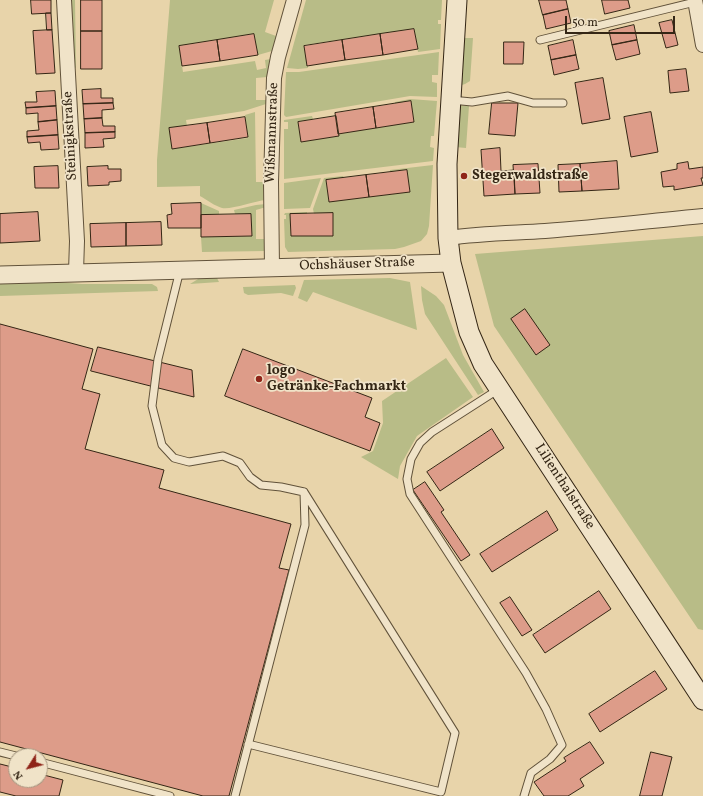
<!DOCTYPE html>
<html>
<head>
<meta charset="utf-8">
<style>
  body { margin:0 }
  #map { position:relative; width:703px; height:796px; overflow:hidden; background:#e8d4aa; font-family:Vollkorn,serif }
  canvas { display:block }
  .north { position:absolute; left:8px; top:748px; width:40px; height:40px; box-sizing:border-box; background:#f0e3c8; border:1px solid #a59780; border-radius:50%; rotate:234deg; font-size:11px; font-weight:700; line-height:16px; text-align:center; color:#342615 }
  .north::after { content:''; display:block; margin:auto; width:14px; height:18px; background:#8f2418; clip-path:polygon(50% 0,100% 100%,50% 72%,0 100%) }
  .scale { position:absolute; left:565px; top:16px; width:110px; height:18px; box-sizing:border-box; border:2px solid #342615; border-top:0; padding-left:5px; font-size:12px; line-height:14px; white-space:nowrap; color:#342615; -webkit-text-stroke:3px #f0e3c8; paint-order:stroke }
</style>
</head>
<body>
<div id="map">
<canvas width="703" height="796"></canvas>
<div class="north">N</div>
<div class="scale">50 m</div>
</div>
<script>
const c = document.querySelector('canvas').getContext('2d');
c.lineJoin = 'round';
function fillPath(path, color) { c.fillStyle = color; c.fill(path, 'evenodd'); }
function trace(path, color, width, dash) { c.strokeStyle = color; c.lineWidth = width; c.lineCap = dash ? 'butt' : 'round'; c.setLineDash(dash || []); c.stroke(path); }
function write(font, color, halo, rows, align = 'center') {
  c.font = font + ' Vollkorn,serif'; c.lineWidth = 3.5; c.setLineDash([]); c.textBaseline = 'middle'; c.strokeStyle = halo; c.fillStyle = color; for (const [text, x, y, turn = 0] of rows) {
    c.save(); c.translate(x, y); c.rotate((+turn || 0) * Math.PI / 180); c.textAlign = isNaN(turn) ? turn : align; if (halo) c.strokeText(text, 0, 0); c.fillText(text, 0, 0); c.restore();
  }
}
fillPath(new Path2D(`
  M69,0H75L76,68L72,66Z
  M170,0H274L265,32L276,36L272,51L258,55L254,34L179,46L183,72L255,61L257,70L266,68L265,60L271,59L267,77L256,78V100H266V104L244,111L186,120L187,126L172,149L248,138L245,115L255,112L256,182H265L266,200C254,201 231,210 222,208C215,206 207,200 200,196V186L157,187V160Z
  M306,0H442L441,20H438V24H441L440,49L418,52L414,29L304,45L308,68L298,69L287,68Z
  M462,38H473L470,81L465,84L459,86Z
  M439,52L438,75H432V82L437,83V97L410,96L286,117L284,115L286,72H299Z
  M410,99L437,101L434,136H431L430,147L434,148L433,161L284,179V129H288V122H284V120L312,116L313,119L298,122L301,142L338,136V134L414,122L411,102L395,104V102Z
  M458,105L469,106L466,148L455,147Z
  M433,165L429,226L427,234L421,241L404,247L395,249L288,252L285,247L284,219H286V215H284L285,213L307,212V214H290L291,236L333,235V214H314L313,209L324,178L343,176L344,178L326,180L329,202L410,192L407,170L390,172V170Z
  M321,178L310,208L284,209V183Z
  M201,203L219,211V214L201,215Z
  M266,204V207L256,210V239H265V251L202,252L201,237L252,236L251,214H235L234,210L256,205Z
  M703,236V630L698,629L494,326L475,254Z
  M203,276H211L217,278L219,282L190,284Z
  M390,278L410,282L417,330L313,292L307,302L298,298L304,280Z
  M41,281L82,284H152L157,287L158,291L0,296V282Z
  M295,285L296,288L293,296L281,293L248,295L244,293L243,287Z
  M421,286L436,296L444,305L463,355L484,392L478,395L425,314L422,300Z
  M446,358L473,397L417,436L400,466L398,479L361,457L373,451L383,423L382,401Z`), '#b8bc87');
const building = new Path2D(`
  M31,0H51V13L32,14Z
  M81,0H102V31H81Z
  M539,0H566L568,9L543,15Z
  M602,0H628L630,8L605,14Z
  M568,9L571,23L546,29L543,15Z
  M46,13H51L52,30H47Z
  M672,20L678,45L666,48L659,23Z
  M634,25L637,40L612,45L609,31Z
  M414,29L418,49L383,55L380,34Z
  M52,30L55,73L36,74L33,31Z
  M81,31H102V69H81Z
  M254,34L258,55L220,61L217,40Z
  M380,34L383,55L345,60L342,40Z
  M217,40L220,61L182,66L179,46Z
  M342,40L345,60L307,66L304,46Z
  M573,40L576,55L551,60L548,46Z
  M637,40L640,54L616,60L612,45Z
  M504,42H524L523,64H504Z
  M576,55L579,69L554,75L551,60Z
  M686,69L689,91L670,93L668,71Z
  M603,78L610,119L582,124L575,83Z
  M101,89V98H113V103L83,104L82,90Z
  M55,91L56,106L26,108L25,102H37L36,92Z
  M411,101L414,122L376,128L373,107Z
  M113,103L114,109L102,110V118L84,119L83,104Z
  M492,103H518L515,136L489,134Z
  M56,106L57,120L38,122V113L26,114V108Z
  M373,107L376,128L338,134L335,113Z
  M651,112L658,152L631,157L624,117Z
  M336,116L339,136L301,142L298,122Z
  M245,117L248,137L210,143L207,123Z
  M102,118L103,126H115V132L85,133L84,119Z
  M57,120L58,135L27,137V131L39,130L38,122Z
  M207,123L210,143L172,149L169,128Z
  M115,132V138L103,139L104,147L85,148V133Z
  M58,135L59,149L41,150L40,142L28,143L27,137Z
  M500,148L501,171L514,170L515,194L484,196L481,150Z
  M617,161L619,189L582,191L580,164Z
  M688,162L689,169L703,167V178H701L703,185L674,190V186L663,187L661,172L677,169V164Z
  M538,164L540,193L515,194L513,165Z
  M580,164L582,191L559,192L558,165Z
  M58,166L59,188H35L34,167Z
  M108,166V169H121V181L109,182V185L88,186L87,167Z
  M407,170L410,192L369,197L366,175Z
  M366,175L369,197L329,202L326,180Z
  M201,203V228H168L167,215L172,214L171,204Z
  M38,212L40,241L0,243V214Z
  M333,213V236H291L290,214Z
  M251,214L252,236L201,237V215Z
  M161,222L162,245L126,246V223Z
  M126,223V246L91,247L90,224Z
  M525,309L550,345L536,355L511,319Z
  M0,324L93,349L82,389L100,394L85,449L164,470L159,488L291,524L279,568L289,570L229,796H203L0,742Z
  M98,347L192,370L194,397L91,371Z
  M243,349L372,398L365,417L380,423L370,451L225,396Z
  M492,429L504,448L440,491L427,472Z
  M425,482L444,510L441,512L470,555L461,561L413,490Z
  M547,511L558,530L492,572L480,554Z
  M599,591L611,609L545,653L533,635Z
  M510,597L532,630L522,636L500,603Z
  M655,671L667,689L600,732L589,714Z
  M590,742L604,763L580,779L584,786L568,796H544L534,782L566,761L564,758Z
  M651,752L672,757L662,796H640Z
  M0,764L16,768V780H40V774L63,780L59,796H16L0,792Z`);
fillPath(building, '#dd9c89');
trace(building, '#342615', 1);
const service = new Path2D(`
  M540,40L695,2
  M451,100L472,102L508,96L533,103H563
  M180,270L158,359L152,406L162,445L174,458L189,462L223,456L240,463L250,477L261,485L281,487L304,492L305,525L235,796
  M499,389L432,432L420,443L411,459L407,479L410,494L526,673L546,709L562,745L550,759L531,773L524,796
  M248,744L441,792L455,733L304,492
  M0,752L16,756
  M40,762L170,796`);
const minor = new Path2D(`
  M64,0L77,241L76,272
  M695,0L703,45
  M448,238C480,233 513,233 545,231C598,227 650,221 703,216
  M272,268L271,182L274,78L278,57L294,0`);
const tertiary = new Path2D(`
  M0,275L451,263`);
const secondary = new Path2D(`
  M457,0L447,164L448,238L451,263L469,332L483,364L703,700`);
trace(service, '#61523a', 9);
trace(minor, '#61523a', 16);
trace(tertiary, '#61523a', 19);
trace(secondary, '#342615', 21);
trace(service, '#f0e3c8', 7);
trace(minor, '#f0e3c8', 14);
trace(tertiary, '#f0e3c8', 17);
trace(secondary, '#f0e3c8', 19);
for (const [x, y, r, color] of [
  [464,176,4,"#8f2418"],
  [259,379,4,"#8f2418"]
]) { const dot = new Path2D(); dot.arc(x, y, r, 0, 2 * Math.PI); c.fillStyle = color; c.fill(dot); trace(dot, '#f0e3c8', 1.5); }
write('14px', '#342615', '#f0e3c8', [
  ["Wißmannstraße",273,133,-88],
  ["Steinigkstraße",71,136,-93],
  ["Ochshäuser Straße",357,265,-2],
  ["Lilienthalstraße",564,487,57]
]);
write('bold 14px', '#342615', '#f0e3c8', [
  ["Stegerwaldstraße",472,176],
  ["logo",267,371],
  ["Getränke-Fachmarkt",267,387]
], 'left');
</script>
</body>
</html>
